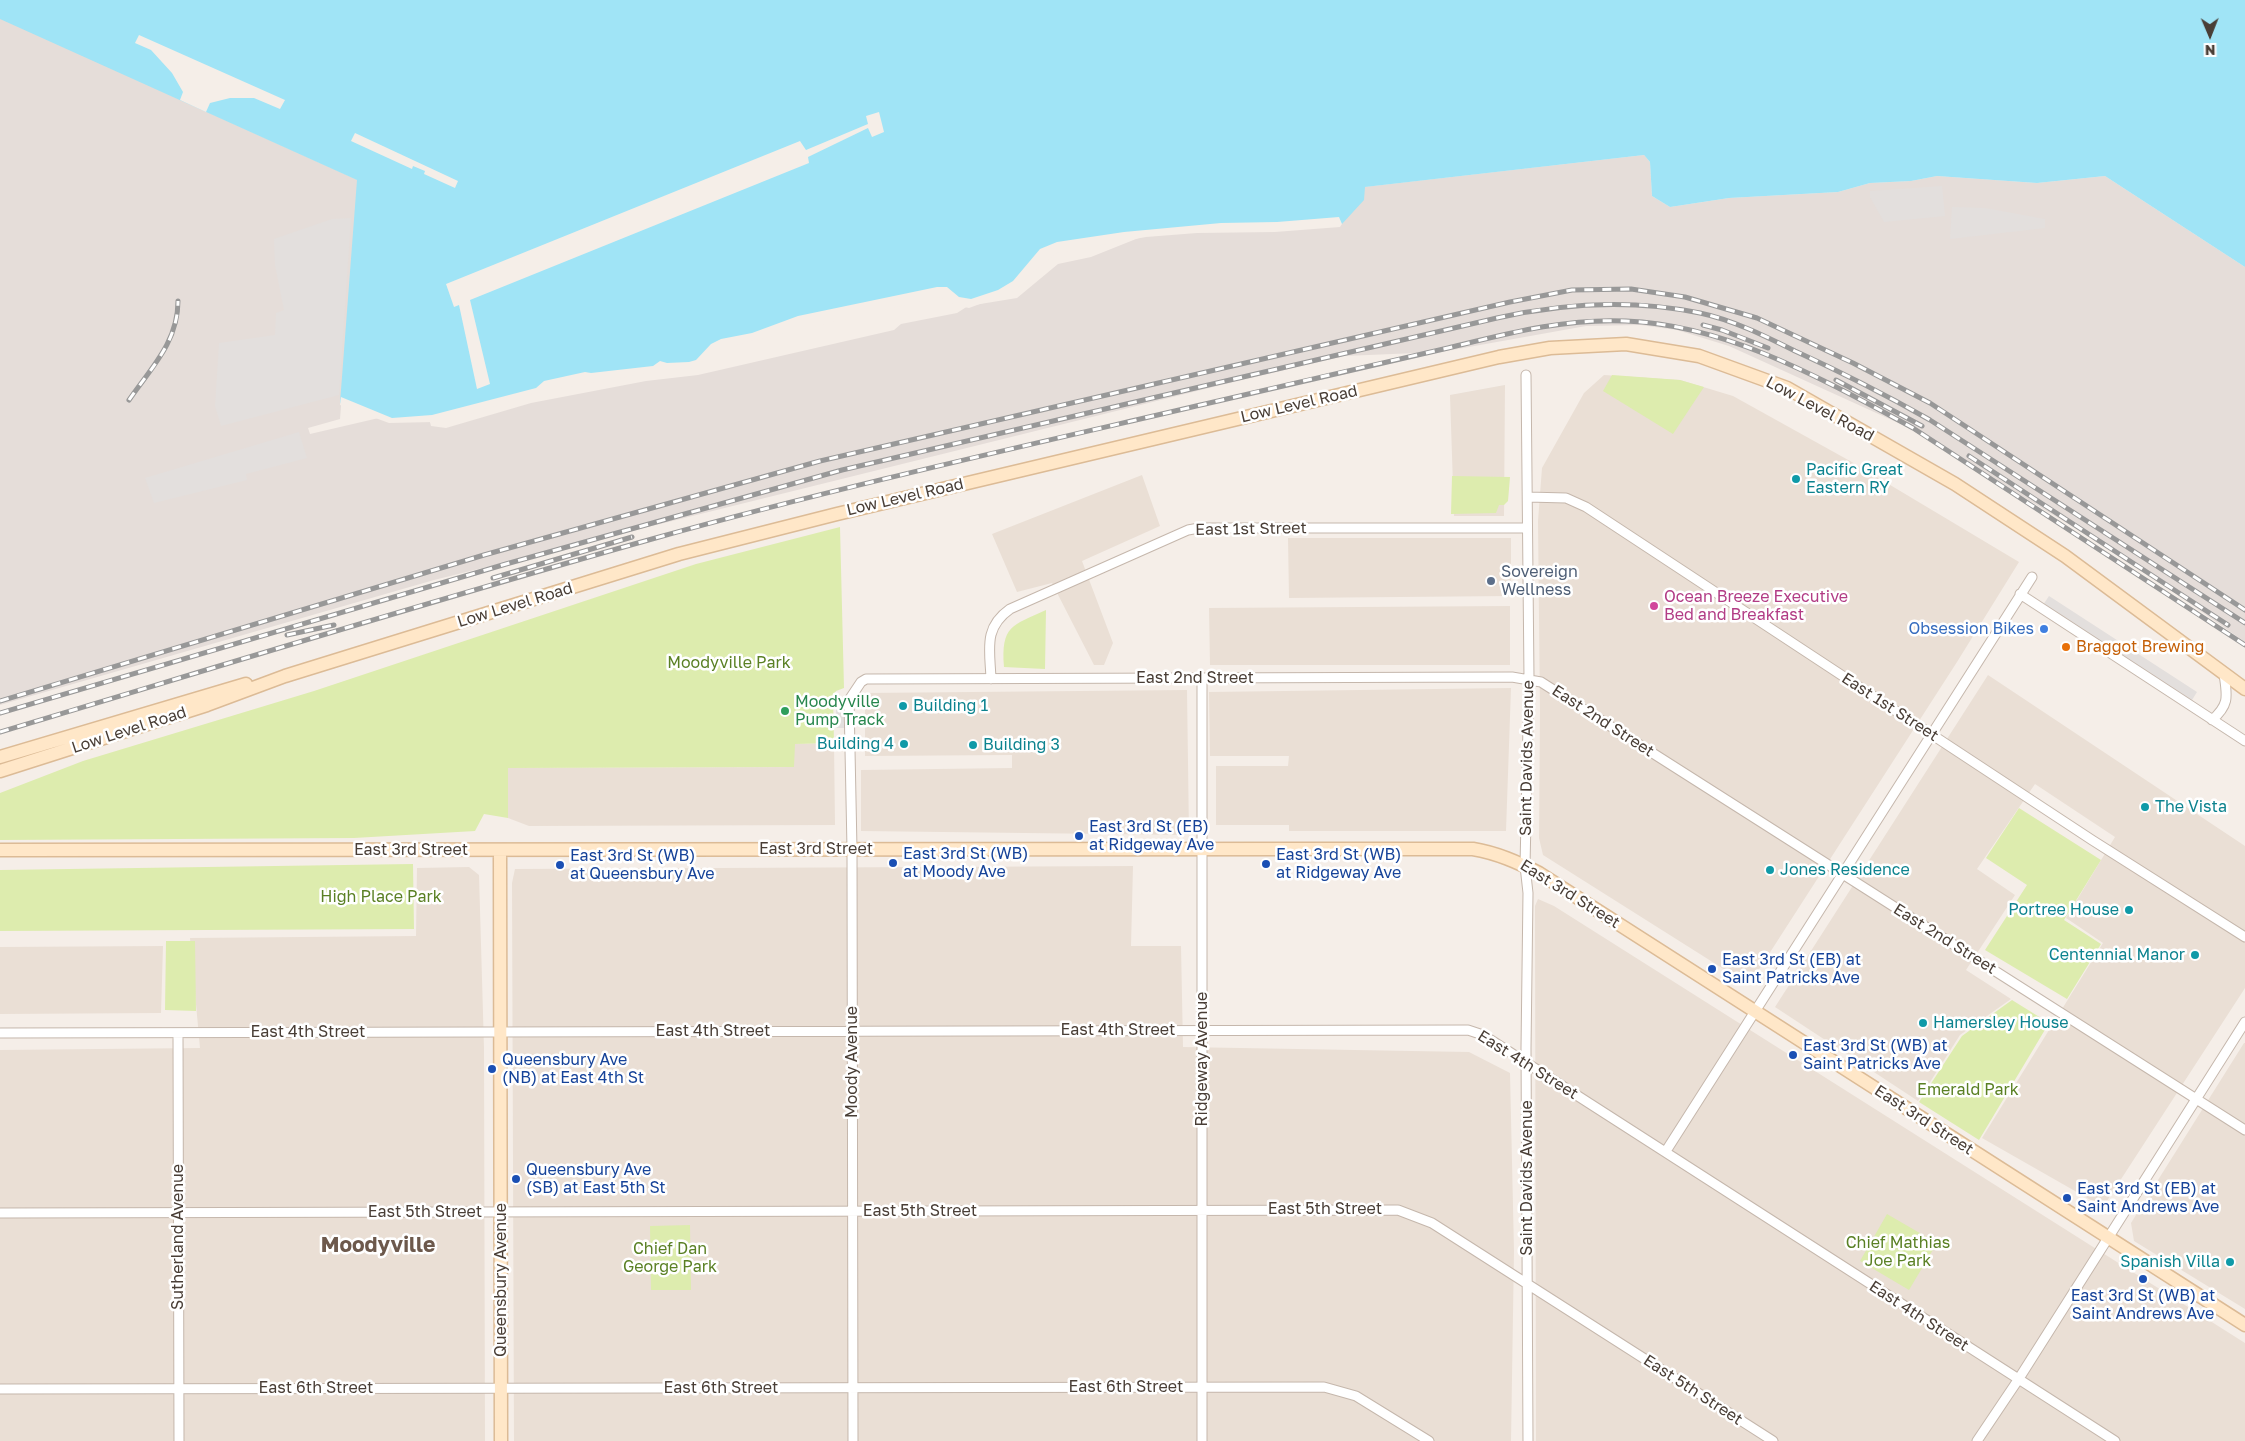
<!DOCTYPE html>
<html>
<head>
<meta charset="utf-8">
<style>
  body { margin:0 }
  #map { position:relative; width:2245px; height:1441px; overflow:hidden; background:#f5eee8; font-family:"Golos Text",sans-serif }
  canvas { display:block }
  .north { position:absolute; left:2185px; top:10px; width:50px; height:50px; -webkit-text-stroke:4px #fff; paint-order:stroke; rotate:179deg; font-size:14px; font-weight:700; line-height:20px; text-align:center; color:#493e36 }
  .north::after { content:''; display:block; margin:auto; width:18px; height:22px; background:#493e36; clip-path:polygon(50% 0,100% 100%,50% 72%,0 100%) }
</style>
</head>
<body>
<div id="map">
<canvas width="2245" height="1441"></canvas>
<div class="north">N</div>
</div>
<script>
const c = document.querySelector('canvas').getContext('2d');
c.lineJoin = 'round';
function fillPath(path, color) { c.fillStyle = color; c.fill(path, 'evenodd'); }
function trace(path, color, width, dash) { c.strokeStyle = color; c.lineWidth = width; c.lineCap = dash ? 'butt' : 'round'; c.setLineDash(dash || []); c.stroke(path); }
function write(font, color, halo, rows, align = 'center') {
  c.font = font + ' "Golos Text",sans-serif'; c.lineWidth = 5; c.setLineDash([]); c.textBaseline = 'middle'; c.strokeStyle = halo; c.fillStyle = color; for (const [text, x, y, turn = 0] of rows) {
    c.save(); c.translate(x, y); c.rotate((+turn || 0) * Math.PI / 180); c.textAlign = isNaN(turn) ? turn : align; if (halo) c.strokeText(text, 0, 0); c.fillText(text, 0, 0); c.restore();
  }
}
fillPath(new Path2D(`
  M1604,375L1680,380L1733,396L1850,461L2019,562L1957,662L1749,985L1543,855L1539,838L1540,711L1538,521L1542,468L1584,393Z
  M1505,385L1504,516H1454L1450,395Z
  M1142,475L1160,526L1082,561L1113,643L1104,665H1094L1052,583L1017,592L992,534Z
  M1288,538H1511V596L1289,598Z
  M1510,606V665H1210L1209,608Z
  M1988,675L2245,846V988L2103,1207L1982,1138L2103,943L2066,918L2115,837L2035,784L1977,869L2015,895L1966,970L2011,999L1960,1035L1918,1101L1775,1007Z
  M1511,688L1506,831H1289V825H1216V766H1288L1289,756H1210L1209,692Z
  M1187,690L1189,835L861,831V770L1012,768V755L865,756V693Z
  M834,743L835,825L529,826L508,818L507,768L794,767V744Z
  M1133,866L1131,946H1181L1183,1047L1469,1052L1510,1073L1514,1251L1511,1441H514L512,883L515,869Z
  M469,867L479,875L484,1048L485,1441H0V1050L200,1048L190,938L416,936L417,868Z
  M1538,899L1554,906L2245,1343V1441H1536L1535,906Z
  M163,946L161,1013L0,1014V947Z
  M2244,1043H2245V1309L2134,1241L2131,1223Z`), '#eadfd5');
fillPath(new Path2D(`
  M0,18L358,180L340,419L308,428L310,434L426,407L431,426L446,428L531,403L646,381L698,375L894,330L901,324L957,313L968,306L1017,298L1058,264L1091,257L1146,235L1364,187L1644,155L1650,162L1652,196L1670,207L1729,198L1838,192L1870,183L1911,181L1937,176L2037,183L2105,176L2245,267V642L2123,557L1907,427L1729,346L1677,330L1640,325L1586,326L1441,352L1344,356L1217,386L434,580L0,705Z`), '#e5ddd9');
fillPath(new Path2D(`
  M1612,375L1680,380L1704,387L1673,434L1603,391Z
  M1452,476L1510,477L1508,501L1504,505H1499L1496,513L1451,514Z
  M840,527L844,688L836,691L833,696L834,743L795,744L794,767L508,768V818L484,814L475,831L354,838L0,840V793L83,761L314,691L696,564Z
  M1046,610L1045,669L1004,667C1001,625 1012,626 1046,610Z
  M2019,808L2101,860L2064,920L2101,944L2067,999L1985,950L2027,885L1986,858Z
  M413,864L414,929L0,931V870Z
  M166,941H195L196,1011L165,1010Z
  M2012,1000L2049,1023L1979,1140L1919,1102L1962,1036Z
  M1887,1214L1937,1243L1909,1290L1860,1261Z
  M690,1225L691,1290H651L650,1226Z`), '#ddecae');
fillPath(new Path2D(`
  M1942,186L1945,216L1884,222L1870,197V191Z
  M1952,207L1985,208L2045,219V228L1950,239Z
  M351,218L339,395L221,426L215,406L219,343L275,335L276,313L284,310L275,265L274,239L332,219Z
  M299,432L307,458L246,474L247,480L154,503L145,478Z
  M2049,596L2197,692L2189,705L2041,608Z
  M836,704H844L845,728H836Z`), '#e3dfdd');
fillPath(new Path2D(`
  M0,0H2245V267L2105,176L2037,183L1937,176L1911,181L1870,183L1838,192L1729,198L1670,207L1652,196L1650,162L1644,155L1365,187L1364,200L1342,224L1275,230H1196L1146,235L1056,251L1046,257L1014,289L968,306L940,294L716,347L698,363L540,390L471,411L397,421L340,403L357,180L0,19Z`), '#a0e4f6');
fillPath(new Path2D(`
  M139,35L285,100L280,109L254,98H230L210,103L206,112L180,100L183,92L172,73L151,50L135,43Z
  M879,112L884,132L872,137L868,128L808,157L809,163L470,300L490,384L477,389L459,305L454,307L446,284L800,141L806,150L868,124L866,116Z
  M355,133L458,181L455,188L424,174L425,171L413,166L412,169L351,141Z
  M1339,217L1342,224L1340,227L1275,232L1197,233L1146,237L1057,253L1027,277L1015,291L969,308L955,305L940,297L717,349L694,368L664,370L541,392L472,413L434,422L389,423L340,405L341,397L392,418L432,415L536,388L544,381L585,372L591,373L653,366L660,361L667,363L689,362L696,360L711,344L721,339L752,333L798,316L937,287H947L959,297L971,299L998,290L1013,281L1040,249L1057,242L1124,232L1221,223L1277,222Z`), '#f5eee8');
const street = new Path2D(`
  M1526,375L1529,678L1525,866L1528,893L1526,1048L1528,1441
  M1528,497L1566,498L1586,507L2092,840L2245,937
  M2020,594L2245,741
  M1202,678V1441
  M991,679C990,650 983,628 1010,609L1188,530L1199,528H1527
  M2212,720C2230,704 2227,696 2224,674
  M0,1033L1468,1030L1483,1035L2115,1441
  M178,1033L179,1441
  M1666,1151L2032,577
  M0,1213L1398,1210L1432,1223L1773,1441
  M0,1389L1324,1387L1356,1396L1429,1441
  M853,1441L852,849L849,700L861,682L866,679L1512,677L1541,682L2245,1130
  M1977,1441L2018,1380L2245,1022`);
const secondary = new Path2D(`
  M0,757L246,684
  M0,771L207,705L285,676L679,554L837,514L1499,357L1550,348L1626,344L1699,356L1787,388L1955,484L2065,556L2245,689
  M0,850L1317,849H1473C1497,853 1517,862 1539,873L2245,1325
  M500,850L501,1441`);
trace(street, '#c5b7ac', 11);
trace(secondary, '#dcbb96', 15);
trace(street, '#fff', 9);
trace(secondary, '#ffe7c8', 12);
const rail = new Path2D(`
  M1703,325L1722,330L1768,348
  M1836,380L1922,426
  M129,400C151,368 178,342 178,301
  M1969,456L2228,625
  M493,578L632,537
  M287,635L334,625
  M0,701L484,555L820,461L1510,302L1572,290L1631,289L1685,297L1757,318L1853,363L1930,403L2245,610
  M0,713L506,564L842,470L1497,318C1564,303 1631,299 1700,313C1733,320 1765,336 1795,351C1841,372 1886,395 1930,420L2245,623
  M0,732C217,667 434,600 652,539C835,488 1020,447 1205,404C1286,385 1367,366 1448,348C1506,334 1565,318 1626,321C1729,325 1824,380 1913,428L2245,645`);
trace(rail, '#989898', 5);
trace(rail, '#fff', 3, [9]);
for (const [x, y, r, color] of [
  [1796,479,5,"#0f9aa8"],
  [1491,581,5,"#5c6f8a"],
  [1654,606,5,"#d1479c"],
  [2044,629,5,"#3f7fe0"],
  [2066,647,5,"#e8710a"],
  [903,706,5,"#0f9aa8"],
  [785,711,5,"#2e9e5b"],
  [904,744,5,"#0f9aa8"],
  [973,745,5,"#0f9aa8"],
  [2145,807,5,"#0f9aa8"],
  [1079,836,5,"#1a4fb4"],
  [893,863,5,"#1a4fb4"],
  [1266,864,5,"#1a4fb4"],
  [560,865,5,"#1a4fb4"],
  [1770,870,5,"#0f9aa8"],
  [2129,910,5,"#0f9aa8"],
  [2195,955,5,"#0f9aa8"],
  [1712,969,5,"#1a4fb4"],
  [1923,1023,5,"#0f9aa8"],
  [1793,1055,5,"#1a4fb4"],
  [492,1069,5,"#1a4fb4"],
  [516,1179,5,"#1a4fb4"],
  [2067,1198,5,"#1a4fb4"],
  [2230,1262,5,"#0f9aa8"],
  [2143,1279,5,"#1a4fb4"]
]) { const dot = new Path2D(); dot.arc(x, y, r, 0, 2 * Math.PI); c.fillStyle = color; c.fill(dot); trace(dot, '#fff', 2); }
write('16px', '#493e36', '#fff', [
  ["Low Level Road",1299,404,-13],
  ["Low Level Road",1820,409,28],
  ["Low Level Road",905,497,-13],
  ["East 1st Street",1251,529,-1],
  ["Low Level Road",515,605,-17],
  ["East 2nd Street",1195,678],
  ["East 1st Street",1890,707,33],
  ["East 2nd Street",1603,721,33],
  ["Low Level Road",129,730,-18],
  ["Saint Davids Avenue",1527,758,-89],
  ["East 3rd Street",816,849],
  ["East 3rd Street",411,850],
  ["East 3rd Street",1570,894,32],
  ["East 2nd Street",1945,939,32],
  ["East 4th Street",1118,1030],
  ["East 4th Street",713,1031],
  ["East 4th Street",308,1032],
  ["Ridgeway Avenue",1202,1059,-90],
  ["Moody Avenue",852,1062,-90],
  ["East 4th Street",1528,1065,32],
  ["East 3rd Street",1924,1120,33],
  ["Saint Davids Avenue",1527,1178,-90],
  ["East 5th Street",1325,1209],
  ["East 5th Street",920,1211],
  ["East 5th Street",425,1212],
  ["Sutherland Avenue",178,1237,-90],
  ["Queensbury Avenue",501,1280,-90],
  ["East 4th Street",1919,1316,33],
  ["East 6th Street",1126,1387],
  ["East 6th Street",316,1388],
  ["East 6th Street",721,1388],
  ["East 5th Street",1693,1390,33]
]);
write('16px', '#0d838f', '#fff', [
  ["Pacific Great",1806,470],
  ["Eastern RY",1806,488],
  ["Building 1",913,706],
  ["Building 4",894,744,"right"],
  ["Building 3",983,745],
  ["The Vista",2155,807],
  ["Jones Residence",1780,870],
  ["Portree House",2119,910,"right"],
  ["Centennial Manor",2185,955,"right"],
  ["Hamersley House",1933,1023],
  ["Spanish Villa",2220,1262,"right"]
], 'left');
write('16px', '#4e5e75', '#fff', [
  ["Sovereign",1501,572],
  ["Wellness",1501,590]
], 'left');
write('16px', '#b23c85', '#fff', [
  ["Ocean Breeze Executive",1664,597],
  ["Bed and Breakfast",1664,615]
], 'left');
write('16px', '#366cbe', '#fff', [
  ["Obsession Bikes",2034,629]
], 'right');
write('16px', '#c56008', '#fff', [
  ["Braggot Brewing",2076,647]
], 'left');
write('16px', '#5a8024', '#fff', [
  ["Moodyville Park",729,663],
  ["High Place Park",381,897],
  ["Emerald Park",1968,1090],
  ["Chief Mathias",1898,1243],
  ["Joe Park",1898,1261],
  ["Chief Dan",670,1249],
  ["George Park",670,1267]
]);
write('16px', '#27864d', '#fff', [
  ["Moodyville",795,702],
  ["Pump Track",795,720]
], 'left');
write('16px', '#164399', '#fff', [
  ["East 3rd St (EB)",1089,827],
  ["at Ridgeway Ave",1089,845],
  ["East 3rd St (WB)",903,854],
  ["at Moody Ave",903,872],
  ["East 3rd St (WB)",1276,855],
  ["at Ridgeway Ave",1276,873],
  ["East 3rd St (WB)",570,856],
  ["at Queensbury Ave",570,874],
  ["East 3rd St (EB) at",1722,960],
  ["Saint Patricks Ave",1722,978],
  ["East 3rd St (WB) at",1803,1046],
  ["Saint Patricks Ave",1803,1064],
  ["Queensbury Ave",502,1060],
  ["(NB) at East 4th St",502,1078],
  ["Queensbury Ave",526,1170],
  ["(SB) at East 5th St",526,1188],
  ["East 3rd St (EB) at",2077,1189],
  ["Saint Andrews Ave",2077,1207],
  ["East 3rd St (WB) at",2143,1296,"center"],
  ["Saint Andrews Ave",2143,1314,"center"]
], 'left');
write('bold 21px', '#6d594c', '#fff', [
  ["Moodyville",378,1245]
]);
</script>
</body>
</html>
